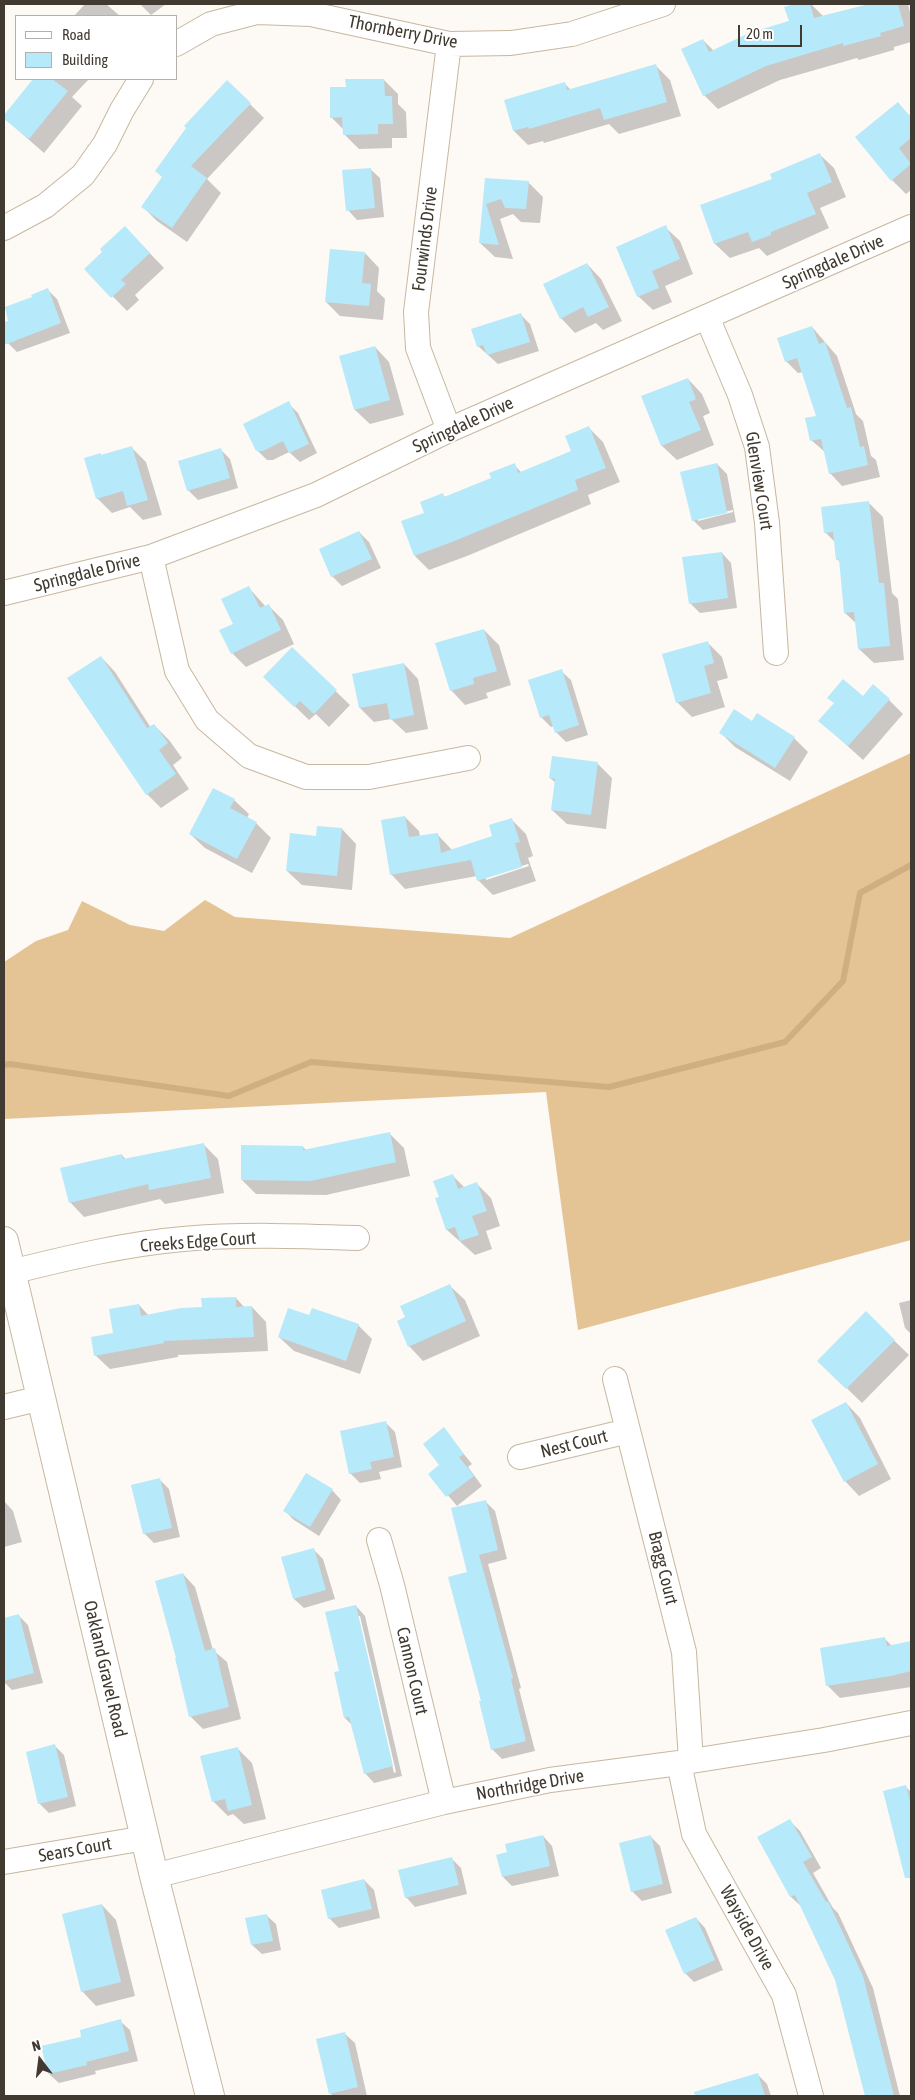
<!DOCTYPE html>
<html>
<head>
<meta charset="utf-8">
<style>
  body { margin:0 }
  #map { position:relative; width:915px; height:2100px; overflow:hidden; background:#fdf9f5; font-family:"Asap Condensed",sans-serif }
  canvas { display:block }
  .frame { position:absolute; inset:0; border:5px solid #403a30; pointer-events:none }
  .legend { position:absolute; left:15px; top:15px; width:162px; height:65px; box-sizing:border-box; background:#fff; border:1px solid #b3b0ac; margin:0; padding:6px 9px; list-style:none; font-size:15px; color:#403a30 }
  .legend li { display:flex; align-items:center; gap:10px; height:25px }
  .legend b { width:25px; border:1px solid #b3b0ac }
  .north { position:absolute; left:15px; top:2035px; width:50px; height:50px; -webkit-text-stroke:4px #fff; paint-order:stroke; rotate:345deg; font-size:14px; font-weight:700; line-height:20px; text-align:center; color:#403a30 }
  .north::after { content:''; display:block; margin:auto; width:18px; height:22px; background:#403a30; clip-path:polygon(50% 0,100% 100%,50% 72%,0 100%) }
  .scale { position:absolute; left:738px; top:25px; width:64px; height:22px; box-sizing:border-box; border:2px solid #403a30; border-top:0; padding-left:6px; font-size:15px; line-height:18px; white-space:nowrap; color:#403a30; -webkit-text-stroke:4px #fff; paint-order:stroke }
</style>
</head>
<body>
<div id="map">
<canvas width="915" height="2100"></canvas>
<div class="frame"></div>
<ul class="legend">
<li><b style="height:6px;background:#fff"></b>Road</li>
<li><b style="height:14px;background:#b6e9fa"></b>Building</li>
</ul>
<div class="north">N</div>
<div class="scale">20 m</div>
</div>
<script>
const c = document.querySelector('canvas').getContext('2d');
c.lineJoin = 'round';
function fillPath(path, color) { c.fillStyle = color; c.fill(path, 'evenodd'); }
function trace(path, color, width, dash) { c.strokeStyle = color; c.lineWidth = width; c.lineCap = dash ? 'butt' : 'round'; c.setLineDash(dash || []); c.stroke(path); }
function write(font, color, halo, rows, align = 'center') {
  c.font = font + ' "Asap Condensed",sans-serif'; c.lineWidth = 4; c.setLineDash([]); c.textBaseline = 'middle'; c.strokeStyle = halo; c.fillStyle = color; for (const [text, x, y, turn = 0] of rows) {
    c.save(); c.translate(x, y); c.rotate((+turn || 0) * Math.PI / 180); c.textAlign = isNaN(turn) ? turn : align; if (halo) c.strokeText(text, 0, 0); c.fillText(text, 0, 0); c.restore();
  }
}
fillPath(new Path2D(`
  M911,753V1240L578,1330L546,1092L4,1119V962L36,941L68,930L82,901L130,925L164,931L205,900L235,917L510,938Z`), '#e4c495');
fillPath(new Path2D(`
  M85,4H106L120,16H74Z
  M140,4H166L151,15Z
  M800,4H811L823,16L871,4H908L911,16V42L894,47V50L859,60L857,58L780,80L718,109L704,95L703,40L714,51L790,22L786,8Z
  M656,66L670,80L681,116L619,134L609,124L544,143L543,141L528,145L514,131L505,101L565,84L571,90Z
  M35,79H89L72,97L82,106L44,153L4,118Z
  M384,80L398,94V104L406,112L407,138H392V148L359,149L344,134V130L331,117L347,88Z
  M250,104L264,118L207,179L221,193L187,242L157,221L143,207Z
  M898,104L911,117V190L906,194L892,180Z
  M819,154L834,168L846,197L820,208L829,228L767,256L759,248L730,258L715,244L701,206L774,180Z
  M370,169L380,178L384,217L357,220L348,210Z
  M486,179L528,182L543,197L540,223L521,222L513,214L500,219L513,259L495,257L480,243Z
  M665,227L680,241L693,274L665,286L672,302L653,310L638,296Z
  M139,242L164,268L135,295L139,300L127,311L86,269L104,252Z
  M365,253L379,268L377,291L385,299L383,320L340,316L326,302Z
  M587,264L601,279L622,321L603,330L596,323L575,333L561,318Z
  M48,290L57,299L70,333L17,352L8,343L4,333V324L10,321Z
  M520,314L530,324L539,351L498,364L478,346Z
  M812,327L837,356L856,414L863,421L871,456L876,460L880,477L842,486L830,473L825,452L811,440L818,417L803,372L798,373L786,361Z
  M375,347L389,362L404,415L370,424L355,410L340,357Z
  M688,379L702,394L710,413L703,416L714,445L677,460L662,446Z
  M288,403L298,413L317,453L300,462L289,452L273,460H267L257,450Z
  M589,428L603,442L620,482L588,495L591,504L467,556L429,570L415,556L426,514L443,495L446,498L493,479L514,465L522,473L572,452Z
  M131,447L146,462L162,515L143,520L130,507L112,513L97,498Z
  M220,449L230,459L238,488L198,500L188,490Z
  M717,464L727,474L736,522L703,530L693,520ZM733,510V512L698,521V518Z
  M868,502L883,517L892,593L898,599L904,660L874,663L859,649L857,624L845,613L840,562L837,559L836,543L825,532Z
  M359,532L369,542L381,568L342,586L332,576L320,550Z
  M722,553L731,563L737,608L700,613L690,603Z
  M249,588L266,607L268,605L283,620L294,644L246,667L232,653L234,624Z
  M484,630L499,645L511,685L486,693L488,698L465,705L451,690Z
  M708,643L722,657L728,678L717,681L725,707L692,717L677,702Z
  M292,649L350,705L329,727L316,714L309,720L265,677Z
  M101,657L115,672L151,728L154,725L169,740L182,758L173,765L189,789L161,808L147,794Z
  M404,664L418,679L428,729L406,733L391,719L374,722L360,708L353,675Z
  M561,671L571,680L588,735L566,742L556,732L554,726L551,727L541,717Z
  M863,698L889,700L903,714L863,760L820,721Z
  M753,723L794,738L808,752L790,781L735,747L721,733Z
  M598,764L612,778L606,829L567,824L552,810L556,783L550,778Z
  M234,800L249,814L247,818L256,823L271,838L252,873L205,848L190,834Z
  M405,817L419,831L420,837L437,834L452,850L494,837L512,820L526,834L533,856L528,858L536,881L493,895L478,880L477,876L405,889L391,874ZM528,864L529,866L486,880V877Z
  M342,829L356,844L352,890L302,885L287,871L317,837Z
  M389,1133L404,1148L410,1176L326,1195L256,1194L242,1180L303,1147L307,1151Z
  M203,1144L218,1159L224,1193L165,1204L160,1199L84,1217L70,1202L122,1155L126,1160Z
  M453,1176L465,1188L477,1184L491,1198L500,1226L486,1231L492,1249L475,1255L447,1230L437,1199L441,1198Z
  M450,1286L465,1300L480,1336L423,1361L409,1346L407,1318Z
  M236,1298L245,1308L252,1307L266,1322L268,1351L178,1355V1357L110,1369L95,1355L139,1305L149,1316L203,1308Z
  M911,1300V1334L905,1328L899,1303Z
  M866,1313L909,1355L862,1403L819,1361Z
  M310,1317L358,1325L372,1339L360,1374L294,1351L279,1337Z
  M846,1403L860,1418L891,1479L859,1496L845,1481Z
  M385,1422L395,1432L402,1467L379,1472L381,1479L360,1483L350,1473Z
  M443,1429L472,1464L468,1467L482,1486L457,1506L430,1474L441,1466Z
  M159,1479L169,1489L180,1537L154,1543L144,1533Z
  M332,1490L341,1500L319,1536L294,1520L284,1510Z
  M4,1501L13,1511L22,1542L4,1547Z
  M485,1501L495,1511L507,1559L488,1564L521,1688L519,1689L535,1751L502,1759L492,1749L483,1702L468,1573Z
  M313,1549L323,1559L335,1599L304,1608L294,1599L282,1558Z
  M183,1574L195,1587L213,1650L227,1662L241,1719L203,1729L190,1716Z
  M356,1606L365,1616L402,1776L374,1783L365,1773L352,1725L345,1718ZM357,1616H360L396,1772L394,1773Z
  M19,1616L28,1625L43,1683L12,1690L4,1682V1620Z
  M885,1639L892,1646L911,1642V1687L840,1698L827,1685Z
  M55,1746L64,1755L76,1806L49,1813L39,1803Z
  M237,1748L252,1763L266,1819L244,1824L233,1814L228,1816L213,1801Z
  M906,1787L911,1792V1859L909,1860Z
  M790,1821L800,1831L821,1868L813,1873L833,1908L838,1913L873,1988L900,2096H866L836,1979L802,1907L791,1897L758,1838Z
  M543,1836L552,1846L559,1876L512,1886L503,1877L509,1853Z
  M651,1837L660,1846L672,1893L642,1901L632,1891Z
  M451,1858L461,1868L467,1894L415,1907L406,1897Z
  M364,1880L374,1890L380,1918L339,1928L329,1918Z
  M102,1905L116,1920L135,1996L96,2006L82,1991Z
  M266,1915L276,1924L281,1950L262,1954L252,1945Z
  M696,1918L705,1928L723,1970L694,1982L685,1973Z
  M120,2021L130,2030L138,2061L95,2071L96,2074L59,2083L49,2074L83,2038Z
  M345,2034L355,2043L367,2096H333L330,2093Z
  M757,2074L767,2084L771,2096H730L726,2084Z`), '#0003');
trace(new Path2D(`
  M4,1065L10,1064L229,1096L311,1062L609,1087L785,1042L843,981L860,893L911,865`), '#cfaf81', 6);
fillPath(new Path2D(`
  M795,4H810L814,18L869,4H898L904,26L880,33L881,36L843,46V43L766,66L703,96L681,49L703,39L709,52L749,33L789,21L784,7Z
  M656,64L667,102L604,120L600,108L529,129L528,127L513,131L504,100L565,82L567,90Z
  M33,79H52L68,91L29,139L4,119V115Z
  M345,79H384L385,96H392L393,124H378V134L343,135L342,117L330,118V87H346Z
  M227,80L251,103L191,166L207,178L172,228L141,207L162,177L155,171L186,128L184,126Z
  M898,102L911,118V138L899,148L911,164L891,181L855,137Z
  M820,153L832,182L807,193L816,214L771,232V235L752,242L748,232L714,244L700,205L772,179L770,174Z
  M371,168L375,208L346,211L342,170Z
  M485,178L529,181L526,209L505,208L501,199L486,204L499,245L479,243Z
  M666,225L680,259L652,271L659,288L637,297L616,247Z
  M125,226L150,253L121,280L126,284L111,298L84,269L102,252L100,249Z
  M330,249L365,252L362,283L371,284L369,306L325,302Z
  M587,263L609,307L588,317L583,307L560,319L543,284Z
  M48,288L61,323L4,345V322L8,321L5,307L32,297L31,295Z
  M521,313L530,342L487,355L483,345L477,347L471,329Z
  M812,326L819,344L825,342L847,408L851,407L860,447L864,446L868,465L829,474L821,439L810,441L805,418L816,416L797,358L785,362L777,338Z
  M375,346L390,400L354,410L339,356Z
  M688,378L696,399L689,402L701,430L661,446L641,396Z
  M289,401L309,444L289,453L283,441L263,451H256L243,424Z
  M589,426L606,468L575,480L578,490L452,542L414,556L401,521L424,513L420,502L443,493L444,497L491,478L489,473L515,463L518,473L571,451L565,436Z
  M132,446L148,500L127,506L123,491L96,499L84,458L101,453V455Z
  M221,448L230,478L187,491L178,461Z
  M717,463L727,513L692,521L680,472Z
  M869,501L879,583H884L890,646L858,649L854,612L844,613L839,559L836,560L833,532L824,533L821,507Z
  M359,531L372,559L331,577L319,549Z
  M722,552L728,598L689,604L682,557Z
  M249,586L260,608L269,604L281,630L231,654L219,630L233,624L221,599Z
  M484,629L497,671L473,678L474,684L450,691L435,643Z
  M708,641L714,663L704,666L711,693L676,703L662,654Z
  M292,647L337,690L314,714L300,701L294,707L263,677Z
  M101,656L147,728L154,724L168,743L159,750L176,774L146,795L67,678Z
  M404,663L414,715L390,720L387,703L359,708L352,674Z
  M562,669L579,725L555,733L549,715L540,718L528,680Z
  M843,679L863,696L873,684L890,699L848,746L818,721L834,703L827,698Z
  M734,709L752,721L757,713L795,737L775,768L719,733Z
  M552,756L598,762L591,815L551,810L555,779L549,778Z
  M213,788L235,799L230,808L257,822L237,859L189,834Z
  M405,816L409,837L438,833L441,853L492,836L489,825L512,818L520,842L515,843L522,867L477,881L471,860L390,875L381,820Z
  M317,826L342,828L337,876L286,871L290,833L316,836Z
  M390,1132L396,1162L311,1181L241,1180V1145L303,1146V1150Z
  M204,1143L211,1178L149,1190L148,1184L69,1203L60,1168L122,1154L123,1159Z
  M453,1174L458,1189L477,1182L487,1211L472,1216L479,1235L460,1241L455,1227L446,1230L435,1198L439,1197L433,1181Z
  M450,1284L466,1321L408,1347L397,1321L405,1317L400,1306Z
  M236,1297V1307L252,1306L254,1337L164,1341V1343L94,1356L91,1337L113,1333L109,1309L139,1304L141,1316L181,1308L202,1307L201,1298Z
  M288,1308L309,1315L312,1308L359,1324L346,1361L278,1337Z
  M866,1311L895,1340L846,1389L817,1361Z
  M846,1402L878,1464L844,1482L811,1420Z
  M386,1421L394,1457L370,1462L372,1469L349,1474L340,1431Z
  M444,1427L464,1454L459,1457L474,1476L446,1497L428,1474L439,1465L423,1444Z
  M306,1473L333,1489L310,1527L283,1511Z
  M160,1478L172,1528L143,1534L131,1485Z
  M486,1500L498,1550L479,1555L513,1678L511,1679L526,1741L491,1750L479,1701H481L448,1577L467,1572L451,1508Z
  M314,1548L326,1590L293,1599L281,1557Z
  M183,1573L205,1651L215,1648L229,1707L189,1717L175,1658H176L155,1581Z
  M356,1605L393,1766L364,1774L349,1717L344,1718L334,1672L339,1671L325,1612Z
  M19,1614L34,1673L4,1681V1618Z
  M885,1637L887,1646L911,1641V1671L891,1676L826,1686L820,1648Z
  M55,1744L68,1797L38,1804L26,1752Z
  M238,1747L252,1805L228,1811L225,1799L212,1802L200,1756Z
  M906,1785L911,1805V1878H905L883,1791Z
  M790,1819L812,1857L803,1862L826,1902L828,1901L863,1976L894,2096H865L835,1980L795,1895L790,1897L757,1837Z
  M543,1835L550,1866L502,1877L496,1855L507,1852L505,1844Z
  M651,1835L663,1884L631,1892L619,1843Z
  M452,1857L459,1885L405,1898L398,1870Z
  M364,1879L372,1909L328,1919L321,1890Z
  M102,1904L121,1982L81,1992L62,1914Z
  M267,1914L273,1941L251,1945L245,1918Z
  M696,1917L715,1960L684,1974L665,1930Z
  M121,2019L129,2051L86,2062L87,2065L48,2074L41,2046L81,2037L80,2030Z
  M345,2032L358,2087L329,2094L316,2039Z
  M758,2073L765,2096H695L694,2092Z`), '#b6e9fa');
const minor = new Path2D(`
  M176,44L211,24L257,12L311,14L449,44L511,43L572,34L663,4
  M449,44L416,312L418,348L449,430
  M4,228L45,206L83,175L105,144L122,110L141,79
  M707,317L740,395L757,447L767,523L776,653
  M151,557L177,671L207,720L249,756L306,777H369L468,758
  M4,593L151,557L316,495L449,430L911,227
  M11,1272C67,1258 125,1244 183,1239C240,1234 299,1236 357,1238
  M615,1379L684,1652L691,1761
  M4,1407L41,1398
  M520,1457L628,1431
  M379,1540L392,1585L444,1802
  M679,1763L694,1834L784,1995L811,2096
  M4,1862L145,1838
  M154,1876L444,1802L550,1780L679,1763L824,1740L911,1723`);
const tertiary = new Path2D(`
  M4,1241L154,1876L210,2096`);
trace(minor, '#c7b79f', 26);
trace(tertiary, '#c7b79f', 30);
trace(minor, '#fff', 24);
trace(tertiary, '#fff', 28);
write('18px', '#403a30', '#fff', [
  ["Thornberry Drive",403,32,11],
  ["Fourwinds Drive",425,239,-83],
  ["Springdale Drive",833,262,-24],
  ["Springdale Drive",463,425,-25],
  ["Glenview Court",759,481,81],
  ["Springdale Drive",87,573,-14],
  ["Creeks Edge Court",198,1242,-4],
  ["Nest Court",574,1444,-14],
  ["Bragg Court",663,1568,76],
  ["Oakland Gravel Road",105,1669,77],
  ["Cannon Court",412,1671,77],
  ["Northridge Drive",530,1785,-10],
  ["Sears Court",75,1850,-10],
  ["Wayside Drive",747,1928,61]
]);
</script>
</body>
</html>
